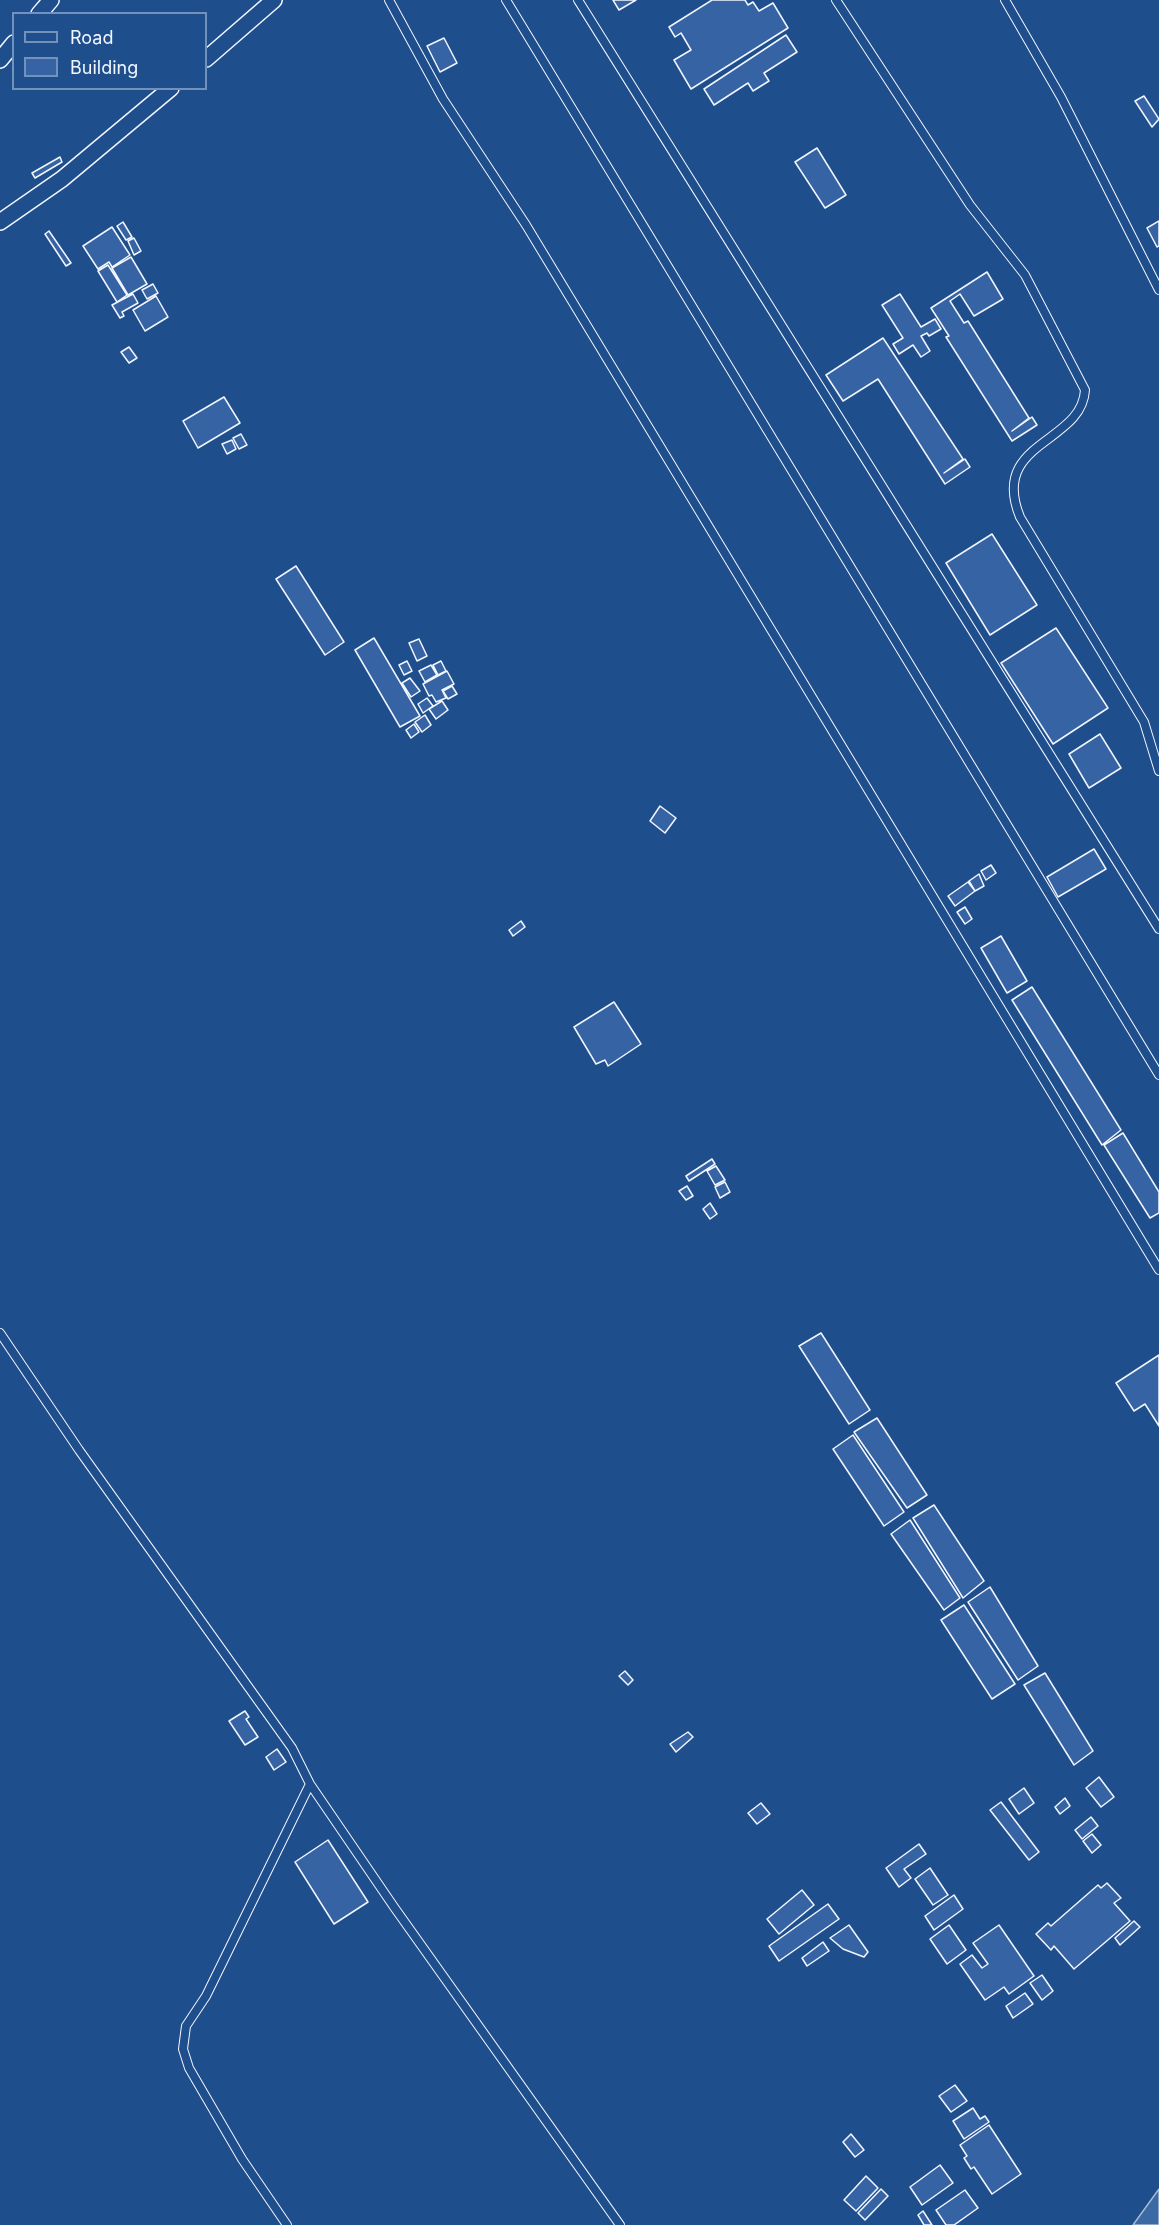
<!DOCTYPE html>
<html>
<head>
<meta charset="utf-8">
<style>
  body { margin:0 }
  #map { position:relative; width:1159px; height:2225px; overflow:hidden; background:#1f4e8c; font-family:Inter,sans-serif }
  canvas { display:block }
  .legend { position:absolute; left:12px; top:12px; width:195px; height:78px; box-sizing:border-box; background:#1f4e8c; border:2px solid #7391ba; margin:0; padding:8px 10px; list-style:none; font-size:18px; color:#f2f6ff }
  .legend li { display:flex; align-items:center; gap:12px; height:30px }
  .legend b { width:30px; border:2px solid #7391ba }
</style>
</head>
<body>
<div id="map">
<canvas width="1159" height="2225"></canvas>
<ul class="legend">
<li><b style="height:8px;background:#1f4e8c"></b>Road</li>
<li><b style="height:16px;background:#3563a3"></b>Building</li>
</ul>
</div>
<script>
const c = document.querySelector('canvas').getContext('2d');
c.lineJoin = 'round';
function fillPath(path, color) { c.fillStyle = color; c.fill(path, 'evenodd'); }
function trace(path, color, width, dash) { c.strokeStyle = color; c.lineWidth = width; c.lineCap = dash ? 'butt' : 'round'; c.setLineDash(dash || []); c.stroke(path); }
const water = new Path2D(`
  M1159,2189V2225H1133Z`);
fillPath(water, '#3b69a3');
trace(water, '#a8bbd7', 1.5);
const building = new Path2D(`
  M613,0H636L619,10Z
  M712,0H745L748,5L753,2L759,11L773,3L788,28L691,89L674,60L691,50L681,33L675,37L669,27Z
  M786,35L797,52L764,73L769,81L753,91L748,83L714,105L704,89Z
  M444,38L457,63L440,72L427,46Z
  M1144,96L1159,119L1152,127L1135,101Z
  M817,148L846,195L825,208L795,162Z
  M60,157L62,162L35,178L32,173Z
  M1159,221V246L1157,247L1147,228Z
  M123,222L132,237L126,240L117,226Z
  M112,227L130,255L112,267L109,262L98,269L83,246Z
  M49,231L71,263L66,266L45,234Z
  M134,238L141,251L134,255L128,241Z
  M131,257L147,284L128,295L112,268Z
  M108,265L127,295L117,302L98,271Z
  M987,272L1003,299L974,316L960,294L950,301L964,323L968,321L1029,418L1012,431L1032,417L1037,425L1012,441L946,337L949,336L931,308Z
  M153,284L158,293L147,299L142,290Z
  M133,294L138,303L122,312L124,316L120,318L112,305Z
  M900,294L921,327L935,319L941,329L929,336L927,333L921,336L930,351L921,357L913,345L899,354L893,344L903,338L882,305Z
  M156,296L168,317L145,331L133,310Z
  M883,338L963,459L944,473L965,459L970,467L945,484L878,379L843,401L826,375Z
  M129,347L137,358L129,363L121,352Z
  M224,397L240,423L198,448L183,421Z
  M241,434L247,445L239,449L233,438Z
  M232,440L236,449L227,454L222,444Z
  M992,534L1037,605L990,635L946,563Z
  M296,566L344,642L325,655L276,579Z
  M1056,628L1108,708L1053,744L1001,663Z
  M374,638L420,716L400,727L355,650Z
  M419,639L427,656L417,661L409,643Z
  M407,661L412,671L404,675L399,665Z
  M441,661L446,671L438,675L433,665Z
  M431,665L437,675L425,682L419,671Z
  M447,671L454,684L442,690L446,698L436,702L432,695L429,696L423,684Z
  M410,678L420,691L411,697L402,683Z
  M452,686L457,694L448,699L443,691Z
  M427,698L433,706L423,713L418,704Z
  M442,701L448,710L436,719L429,709Z
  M425,715L431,725L422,732L415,722Z
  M414,724L419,732L411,738L406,730Z
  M1100,734L1121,768L1089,788L1069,754Z
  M660,806L676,818L665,833L650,821Z
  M1094,849L1106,869L1058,897L1047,877Z
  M991,865L996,873L986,880L981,871Z
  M979,874L984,886L975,891L969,881Z
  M968,882L975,891L955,906L948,896Z
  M965,907L972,919L965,924L957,912Z
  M521,921L525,927L513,936L509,930Z
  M1001,936L1027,981L1007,993L981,948Z
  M1032,987L1121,1130L1102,1145L1012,1000Z
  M614,1002L641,1044L608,1066L605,1060L596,1064L574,1027Z
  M1123,1133L1159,1192V1213L1150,1218L1104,1145Z
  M712,1159L715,1164L689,1181L686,1176Z
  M716,1166L725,1180L715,1185L707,1171Z
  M725,1182L730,1192L720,1198L715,1187Z
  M687,1186L693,1196L686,1200L679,1191Z
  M710,1203L717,1214L710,1219L703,1209Z
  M821,1333L870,1410L849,1424L799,1346Z
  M1159,1355V1426L1145,1404L1134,1411L1116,1383Z
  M877,1418L927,1495L907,1508L854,1432Z
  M853,1435L904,1512L884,1526L833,1449Z
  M934,1505L984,1581L963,1598L913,1518Z
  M910,1520L960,1598L944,1610L891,1534Z
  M990,1587L1038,1666L1018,1680L968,1602Z
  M964,1605L1015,1684L992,1699L941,1620Z
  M625,1671L633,1680L628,1685L619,1676Z
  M1045,1673L1093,1751L1074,1765L1024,1685Z
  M245,1711L249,1717L246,1719L258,1737L245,1745L229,1721Z
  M688,1732L693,1737L676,1752L670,1744Z
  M277,1749L286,1762L274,1770L266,1757Z
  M1099,1777L1114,1797L1101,1807L1086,1788Z
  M1024,1788L1034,1803L1019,1814L1009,1799Z
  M1065,1798L1070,1806L1060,1814L1055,1807Z
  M1001,1802L1039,1852L1029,1860L990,1810Z
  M761,1803L770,1814L757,1824L748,1813Z
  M1091,1817L1098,1826L1082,1839L1075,1830Z
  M1092,1834L1101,1845L1092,1853L1083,1841Z
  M328,1840L368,1902L334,1924L295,1862Z
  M919,1844L926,1854L904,1869L911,1878L899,1887L886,1868Z
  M930,1868L948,1895L933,1905L915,1879Z
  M1107,1883L1121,1898L1114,1903L1130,1921L1074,1969L1054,1946L1051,1950L1036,1934L1048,1923L1051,1926L1098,1885L1101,1888Z
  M802,1890L814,1905L779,1934L767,1919Z
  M954,1895L963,1909L934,1930L925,1916Z
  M828,1904L839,1919L779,1961L769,1946Z
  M1134,1921L1140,1927L1120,1945L1115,1938Z
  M849,1925L868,1952L864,1957L843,1949L830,1938Z
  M949,1925L966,1950L947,1964L930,1939Z
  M999,1925L1034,1976L1009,1994L1004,1987L985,2000L960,1964L972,1955L982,1968L988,1964L973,1943Z
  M823,1942L829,1951L807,1966L802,1958Z
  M1042,1975L1053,1991L1042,2000L1030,1983Z
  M1025,1993L1033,2004L1013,2018L1006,2006Z
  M955,2085L967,2101L951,2112L939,2096Z
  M973,2108L980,2119L985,2116L989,2122L964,2139L953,2121Z
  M989,2125L1021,2174L992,2194L974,2167L971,2169L964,2158L967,2156L960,2145Z
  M851,2134L864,2150L855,2157L843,2142Z
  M940,2165L953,2183L922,2205L910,2187Z
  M866,2176L878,2188L856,2211L844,2200Z
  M881,2189L888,2196L865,2220L858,2213Z
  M965,2190L978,2208L954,2225H946L936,2210Z
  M923,2211L932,2225H924L918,2215Z`);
fillPath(building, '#3563a3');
trace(building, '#f2f6ff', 1.5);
const service = new Path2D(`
  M389,0L443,99L526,225L1159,1270
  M506,0L1159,1075
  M578,0L1159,929
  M836,0L970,205L1025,275L1085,390C1082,444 989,441 1020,517L1144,722L1159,771
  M1005,0L1061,97L1159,290
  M0,1333L79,1450L292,1748L310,1784L394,1907L620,2225
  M287,2225L242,2159L189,2068L183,2049L186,2026L206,1996L310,1784`);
const minor = new Path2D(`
  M39,14L51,0
  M206,59L274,0
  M0,60L14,43
  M0,222L62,179L171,88`);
trace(service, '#f2f6ff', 10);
trace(minor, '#f2f6ff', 18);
trace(service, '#1f4e8c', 8);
trace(minor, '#1f4e8c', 15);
</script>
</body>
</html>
